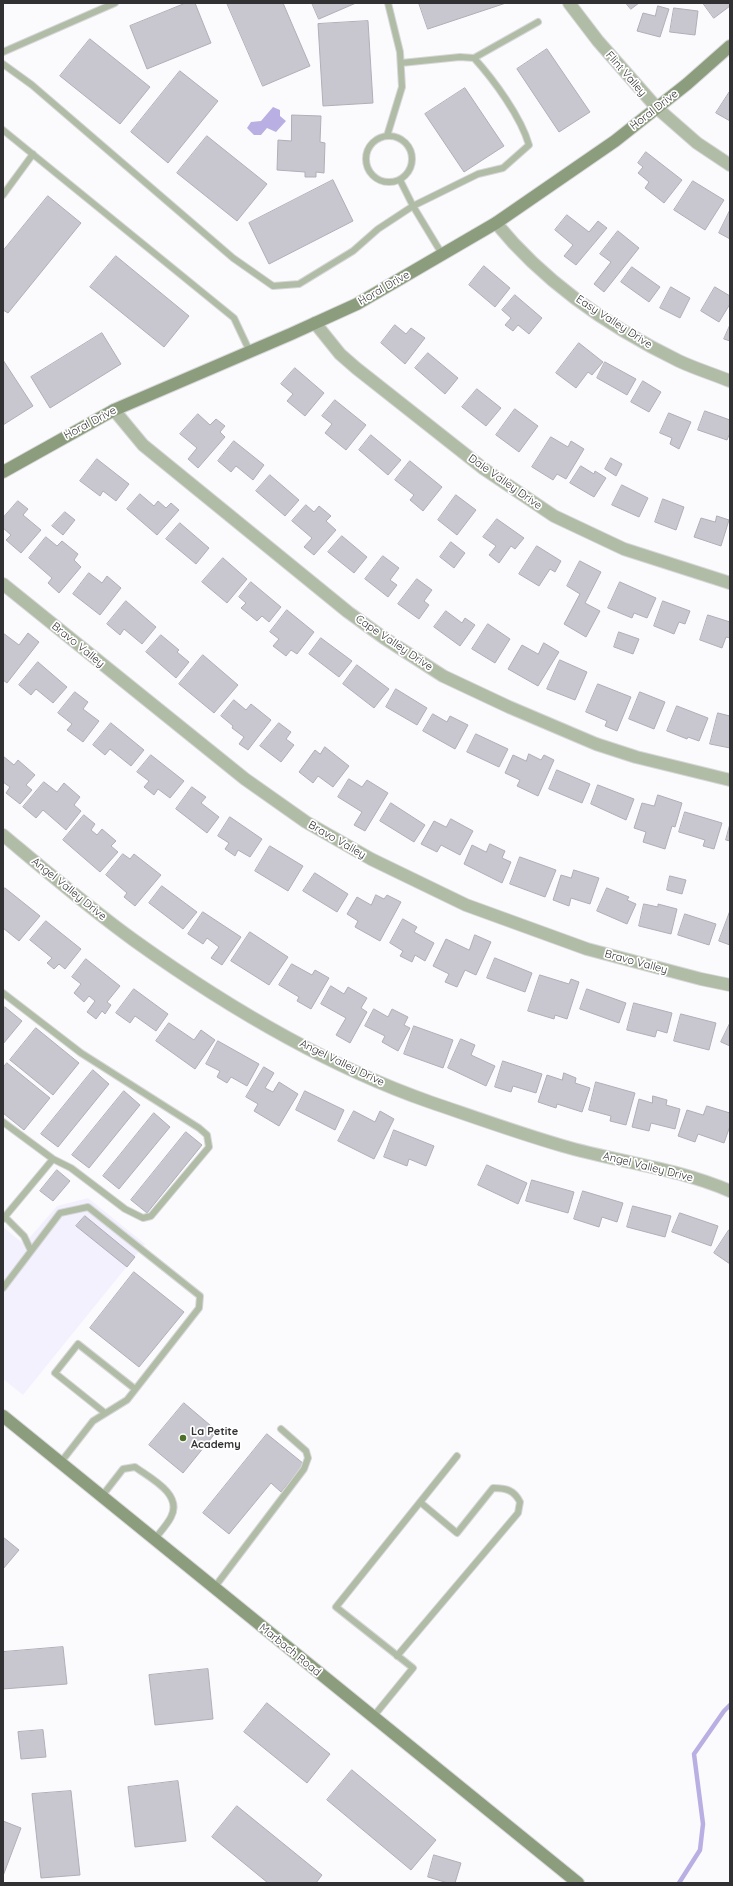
<!DOCTYPE html>
<html>
<head>
<meta charset="utf-8">
<style>
  body { margin:0 }
  #map { position:relative; width:733px; height:1886px; overflow:hidden; background:#fbfbfe; font-family:Quicksand,sans-serif }
  canvas { display:block }
  .frame { position:absolute; inset:0; border:4px solid #313134; pointer-events:none }
</style>
</head>
<body>
<div id="map">
<canvas width="733" height="1886"></canvas>
<div class="frame"></div>
</div>
<script>
const c = document.querySelector('canvas').getContext('2d');
c.lineJoin = 'round';
function fillPath(path, color) { c.fillStyle = color; c.fill(path, 'evenodd'); }
function trace(path, color, width, dash) { c.strokeStyle = color; c.lineWidth = width; c.lineCap = dash ? 'butt' : 'round'; c.setLineDash(dash || []); c.stroke(path); }
function write(font, color, halo, rows, align = 'center') {
  c.font = font + ' Quicksand,sans-serif'; c.lineWidth = 3.5; c.setLineDash([]); c.textBaseline = 'middle'; c.strokeStyle = halo; c.fillStyle = color; for (const [text, x, y, turn = 0] of rows) {
    c.save(); c.translate(x, y); c.rotate((+turn || 0) * Math.PI / 180); c.textAlign = isNaN(turn) ? turn : align; if (halo) c.strokeText(text, 0, 0); c.fillText(text, 0, 0); c.restore();
  }
}
fillPath(new Path2D(`
  M88,1198L145,1244L23,1395L3,1379V1227L24,1244L57,1206Z`), '#f4f1ff');
fillPath(new Path2D(`
  M273,107L280,110V116L286,121L276,132L267,128L261,135H254L247,128L251,122L261,121Z`), '#baafe3');
trace(new Path2D(`
  M679,1883L700,1850L703,1824L694,1754L724,1711L730,1705`), '#baafe3', 4.5);
const building = new Path2D(`
  M186,3H195L211,43L147,69L130,26Z
  M227,3H283L310,66L263,86Z
  M312,3H356L319,19Z
  M419,3H506L428,29Z
  M626,3H639L631,9Z
  M703,3H730V6L714,18Z
  M658,6L669,9L660,37L637,31L643,13L655,16Z
  M674,8L698,11L695,35L670,32Z
  M368,21L373,103L323,106L318,24Z
  M90,39L150,87L120,124L60,76Z
  M547,49L590,112L559,132L517,69Z
  M180,71L218,101L168,163L131,132Z
  M465,88L504,146L464,172L425,114Z
  M730,91V121L716,113Z
  M292,115L321,116L320,142L325,143L324,173L316,172V177H305V172L277,170L278,140L291,141Z
  M207,136L267,184L237,221L177,173Z
  M646,152L682,180L664,203L645,188L649,182L638,173L643,167L638,163Z
  M333,180L353,221L269,264L249,223Z
  M693,181L724,200L705,230L674,210Z
  M48,196L81,223L8,313L3,310V251Z
  M730,210V239L719,233Z
  M567,215L589,232L598,221L607,228L576,265L564,256L573,245L555,230Z
  M618,231L639,248L604,292L594,284L611,262L600,254Z
  M116,256L189,316L164,347L90,287Z
  M484,266L510,288L495,307L469,285Z
  M632,267L660,287L649,302L621,282Z
  M671,287L690,298L680,318L660,308Z
  M715,287L730,296V304L719,322L701,311Z
  M515,295L542,318L529,334L518,325L513,331L505,325L511,318L502,310Z
  M395,325L406,334L411,328L425,338L405,364L381,343Z
  M730,325V341L724,339Z
  M102,333L121,364L50,408L31,377Z
  M579,343L603,362L592,375L588,372L576,388L556,373Z
  M428,353L458,378L445,394L415,368Z
  M3,360L33,406L3,425Z
  M605,362L636,379L627,395L597,378Z
  M295,368L324,393L305,416L287,401L293,394L281,384Z
  M643,381L661,392L649,412L631,402Z
  M477,389L501,408L486,426L462,407Z
  M335,400L366,425L346,450L325,433L332,424L322,416Z
  M515,409L538,426L519,452L496,435Z
  M705,411L730,420V433L727,440L698,430Z
  M669,413L691,422L679,449L670,444L672,438L660,433Z
  M198,414L210,425L216,419L225,426L220,432L225,437L198,468L188,459L197,448L180,434Z
  M371,435L401,460L388,475L359,450Z
  M551,437L568,447L571,441L584,449L566,479L557,474L553,480L532,467Z
  M234,441L264,465L253,480L236,466L231,472L218,461Z
  M611,458L622,464L616,476L605,469Z
  M97,459L129,484L116,501L103,491L100,496L80,481Z
  M410,461L442,487L423,511L410,500L414,495L395,480Z
  M581,466L594,474L595,471L606,478L594,497L570,483Z
  M270,475L299,500L285,516L256,491Z
  M622,485L648,498L639,517L612,505Z
  M140,494L154,506L158,501L166,508L171,503L179,510L157,535L127,509Z
  M456,495L476,510L457,535L438,520Z
  M663,499L684,507L676,530L655,522Z
  M18,501L28,509L23,515L41,530L21,553L6,540L11,535L3,528V518Z
  M306,505L314,512L319,506L331,516L326,521L336,530L314,555L304,547L312,538L292,521Z
  M65,512L75,520L63,535L52,526Z
  M717,516L729,520L721,546L694,537L701,518L715,522Z
  M497,519L524,538L515,549L511,546L499,563L489,555L496,546L483,537Z
  M180,523L209,548L196,564L166,539Z
  M342,536L367,557L354,573L328,552Z
  M46,537L57,546L62,541L78,554L74,560L81,567L59,593L48,583L52,578L29,558Z
  M451,542L465,553L454,568L440,557Z
  M537,546L561,561L555,572L550,569L539,586L519,574Z
  M383,556L399,568L390,580L397,585L388,597L365,579Z
  M223,558L247,579L227,603L202,582Z
  M580,561L601,572L585,603L600,611L586,637L564,624L580,594L567,586Z
  M89,573L102,583L107,576L121,588L100,615L73,594Z
  M417,579L432,590L424,601L429,605L419,619L398,604Z
  M251,582L281,607L269,622L262,616L257,621L241,608L246,603L239,597Z
  M620,582L656,598L647,618L634,613L632,618L608,608Z
  M126,601L156,627L142,644L124,629L120,635L107,624Z
  M663,601L690,611L685,624L679,622L674,634L654,626Z
  M287,610L314,632L297,654L291,650L286,656L273,646L279,639L270,632Z
  M446,611L462,623L465,618L475,625L460,646L434,627Z
  M708,615L730,622V638L726,637L722,648L700,640Z
  M488,624L510,639L495,663L472,649Z
  M619,632L639,639L633,654L614,647Z
  M3,633L19,645L28,633L39,642L7,683L3,680Z
  M161,635L179,650L177,652L189,662L176,678L146,652Z
  M321,638L352,661L339,677L309,654Z
  M544,643L559,652L538,686L508,669L522,645L538,654Z
  M203,655L238,685L214,713L179,684Z
  M560,660L587,672L575,700L547,689Z
  M38,662L67,687L53,703L36,689L31,695L19,685Z
  M357,665L389,689L374,708L343,684Z
  M598,684L631,697L617,731L605,726L607,721L586,712Z
  M396,689L427,708L417,725L386,707Z
  M75,692L88,702L83,709L99,721L83,742L67,730L72,724L58,713Z
  M640,692L665,702L654,729L629,719Z
  M234,700L246,710L251,704L271,720L248,750L239,744L244,737L232,728L233,726L221,716Z
  M677,706L708,718L699,741L688,737L687,739L667,731Z
  M718,713L730,716V748L710,744Z
  M433,714L447,722L450,716L468,725L455,749L423,731Z
  M111,723L144,750L131,766L110,749L105,755L93,745Z
  M279,723L291,732L286,739L294,745L281,762L260,746Z
  M476,734L508,749L499,767L467,752Z
  M325,747L349,766L333,787L318,776L313,783L299,772L315,750L320,754Z
  M529,754L541,760L544,755L554,760L538,796L517,786L520,780L505,773L513,755L526,761Z
  M151,755L184,781L170,798L158,789L154,795L144,787L149,781L137,772Z
  M3,756L14,765L18,760L35,775L26,785L32,790L20,804L6,793L10,787L3,782Z
  M557,770L590,784L582,803L549,789Z
  M349,779L362,787L367,780L388,793L365,831L354,825L362,812L338,797Z
  M44,782L57,792L64,783L80,797L74,805L81,811L66,830L43,810L36,818L23,807Z
  M598,785L634,799L626,820L591,804Z
  M192,787L206,797L201,803L219,817L207,833L176,809Z
  M658,795L682,803L675,827L672,826L665,849L643,842L646,832L634,828L642,803L654,806Z
  M391,803L425,825L414,842L380,821Z
  M685,812L722,823L714,849L703,846L705,840L679,832Z
  M84,815L95,824L91,830L97,835L102,829L116,841L111,846L118,852L100,872L63,840Z
  M230,817L262,839L250,857L238,850L235,856L225,849L229,843L218,836Z
  M451,819L473,831L460,855L441,845L437,852L421,844L434,821L446,827Z
  M730,824V841L726,840Z
  M490,844L505,851L502,858L511,862L502,883L464,864L472,845L486,852Z
  M270,846L303,866L288,891L255,871Z
  M123,854L130,859L134,854L161,875L135,906L124,897L127,893L106,875Z
  M520,857L556,870L545,897L510,884Z
  M574,870L599,878L590,904L571,898L569,906L553,900L561,875L571,878Z
  M315,873L348,894L337,912L303,891Z
  M670,876L686,880L682,894L667,890Z
  M162,886L197,912L183,929L149,903Z
  M5,888L40,916L19,941L3,928V891Z
  M607,888L629,897L627,900L636,904L627,924L597,911Z
  M376,895L384,899L387,895L401,902L380,941L355,927L358,921L347,914L357,897L371,905Z
  M644,904L658,907V904L677,909L671,934L639,926Z
  M730,911V945L719,941Z
  M203,912L241,937L222,965L211,958L219,947L207,938L203,944L188,934Z
  M685,914L716,924L709,945L678,935Z
  M403,919L417,927L414,932L434,943L425,961L415,955L412,962L400,956L403,951L390,943Z
  M46,921L81,949L65,969L59,964L54,969L47,963L52,958L30,940Z
  M250,932L288,957L269,985L231,961Z
  M475,935L491,942L476,975L465,970L457,987L445,982L449,974L433,966L446,939L469,950Z
  M495,958L532,973L525,992L487,978Z
  M86,959L120,986L107,1002L111,1005L105,1014L102,1011L96,1019L87,1012L95,1001L89,996L84,1002L74,993L81,984L72,977Z
  M292,964L312,975L315,970L329,978L311,1009L297,1001L299,997L279,985Z
  M540,975L569,984L571,979L579,982L567,1019L555,1015L554,1019L528,1011Z
  M331,986L344,994L348,987L367,998L361,1008L367,1012L350,1043L336,1035L346,1018L321,1004Z
  M134,989L168,1014L156,1031L135,1016L130,1023L116,1013Z
  M587,989L626,1003L619,1023L580,1009Z
  M634,1003L672,1013L667,1033L657,1030L655,1037L627,1030Z
  M5,1007L22,1021L3,1044V1009Z
  M374,1009L388,1017L392,1009L408,1017L404,1025L410,1028L398,1051L382,1042L385,1036L365,1026Z
  M681,1014L716,1023L709,1050L674,1041Z
  M169,1023L194,1040L201,1030L215,1040L195,1069L156,1041Z
  M730,1023V1046L721,1042Z
  M414,1026L453,1040L443,1068L404,1054Z
  M36,1028L79,1063L53,1095L10,1060Z
  M461,1039L475,1045L471,1055L495,1066L486,1086L448,1068Z
  M218,1041L259,1064L247,1086L231,1077L227,1083L217,1077L220,1071L206,1064Z
  M503,1061L542,1074L536,1093L513,1086L511,1092L495,1087Z
  M7,1063L50,1098L24,1130L3,1113V1068Z
  M264,1067L274,1073L265,1088L273,1092L279,1082L298,1094L279,1126L254,1111L258,1104L246,1097Z
  M93,1070L109,1084L58,1147L41,1134Z
  M564,1073L576,1078L575,1083L590,1088L582,1112L557,1104L556,1108L538,1102L547,1075L562,1080Z
  M596,1082L635,1093L626,1125L610,1121L611,1116L589,1110Z
  M124,1091L140,1105L89,1168L72,1155Z
  M305,1091L344,1110L335,1130L296,1110Z
  M653,1096L667,1100L666,1105L680,1109L675,1129L651,1123L649,1131L632,1127L639,1099L652,1103Z
  M707,1106L730,1113V1126L724,1143L698,1134L695,1142L678,1136L687,1110L703,1115Z
  M354,1111L375,1122L380,1111L394,1119L374,1159L338,1141Z
  M154,1113L170,1127L119,1189L103,1176Z
  M394,1130L434,1146L426,1166L409,1159L407,1166L384,1157Z
  M186,1132L202,1145L147,1213L131,1200Z
  M487,1165L527,1183L518,1204L478,1185Z
  M57,1170L70,1181L53,1201L40,1191Z
  M532,1180L574,1192L568,1213L526,1201Z
  M583,1191L623,1203L617,1222L602,1217L599,1227L574,1219Z
  M633,1206L671,1216L665,1237L627,1227Z
  M680,1213L718,1226L711,1246L672,1232Z
  M85,1216L135,1257L127,1267L76,1226Z
  M729,1230H730V1264L714,1253Z
  M134,1272L184,1312L139,1367L90,1328Z
  M184,1403L217,1431L183,1473L149,1445Z
  M267,1434L304,1464L281,1492L271,1483L229,1534L203,1513Z
  M3,1537L19,1550L3,1569Z
  M63,1647L67,1684L3,1689V1652Z
  M208,1669L213,1719L155,1725L149,1675Z
  M267,1703L330,1754L307,1783L244,1732Z
  M43,1730L46,1757L21,1759L18,1732Z
  M352,1770L436,1840L411,1870L327,1800Z
  M178,1781L186,1841L135,1847L128,1787Z
  M71,1791L80,1875L41,1878L32,1794Z
  M237,1806L322,1875L316,1883H268L212,1837Z
  M3,1821L21,1828L3,1876Z
  M434,1855L461,1863L455,1883H448L428,1877Z`);
fillPath(building, '#c8c7d0');
trace(building, '#b0afb8', 1);
const lane = new Path2D(`
  M3,52L115,3
  M474,58L538,22
  M3,64L32,85L233,258L273,286L299,284L353,251L378,229L413,206L478,174L503,168L529,145C521,117 494,80 474,58L460,57L401,63
  M3,130L234,318L250,352
  M366 159a23 23 0 1 1 46 0a23 23 0 1 1-46 0Z
  M387,136L402,87L400,52L388,3
  M400,180L413,206L442,254
  M3,195L33,154
  M3,993L81,1053L199,1128L207,1135L209,1147L151,1216L143,1218L125,1209L71,1168L53,1159L3,1122
  M5,1217L24,1236L31,1251
  M3,1219L53,1159
  M3,1288L60,1213L88,1207L200,1296L199,1308L127,1400L93,1421L61,1462
  M105,1413L55,1373L78,1344L135,1389
  M102,1496L123,1469L135,1467C150,1478 183,1494 171,1517C167,1525 160,1532 154,1540
  M214,1588L304,1469L308,1458L306,1451L281,1429
  M397,1656L518,1513L520,1502C514,1490 506,1488 493,1488L457,1533L420,1502
  M373,1717L413,1668L336,1607L457,1456`);
const street = new Path2D(`
  M569,3L598,41L657,108L697,143L730,165
  M496,223C544,282 611,328 679,361C696,369 713,374 730,381
  M315,323L340,354L356,368L484,469L554,516L624,549L730,583
  M114,410L143,445L348,612L384,638L443,676L509,707L596,744L636,757L730,780
  M3,584L245,779L306,822L371,859L466,905L587,949L701,979L730,985
  M3,835C46,871 89,908 135,941C223,1004 327,1066 430,1102C474,1117 518,1133 563,1146C618,1162 677,1168 730,1191`);
const secondary = new Path2D(`
  M3,472L114,410L291,334L357,304L496,223L615,141L687,84L730,46
  M3,1416L578,1883`);
trace(lane, '#d7d7da', 8);
trace(street, '#d7d7da', 14);
trace(secondary, '#d7d7da', 14);
trace(lane, '#b0bca6', 6);
trace(street, '#b0bca6', 12);
trace(secondary, '#8b9d7d', 12);
for (const [x, y, r, color] of [
  [183,1438,4,"#4e7129"]
]) { const dot = new Path2D(); dot.arc(x, y, r, 0, 2 * Math.PI); c.fillStyle = color; c.fill(dot); trace(dot, '#fff', 1.5); }
write('11px', '#313134', '#fff', [
  ["Flint Valley",626,74,49],
  ["Horal Drive",654,110,-38],
  ["Horal Drive",384,288,-30],
  ["Easy Valley Drive",614,322,33],
  ["Horal Drive",90,423,-28],
  ["Dale Valley Drive",505,482,35],
  ["Cape Valley Drive",394,643,34],
  ["Bravo Valley",78,645,39],
  ["Bravo Valley",337,840,30],
  ["Angel Valley Drive",69,889,39],
  ["Bravo Valley",636,962,15],
  ["Angel Valley Drive",342,1063,26],
  ["Angel Valley Drive",648,1167,14],
  ["Marbach Road",290,1650,39]
]);
write('bold 11px', '#313134', '#fff', [
  ["La Petite",191,1432],
  ["Academy",191,1445]
], 'left');
</script>
</body>
</html>
